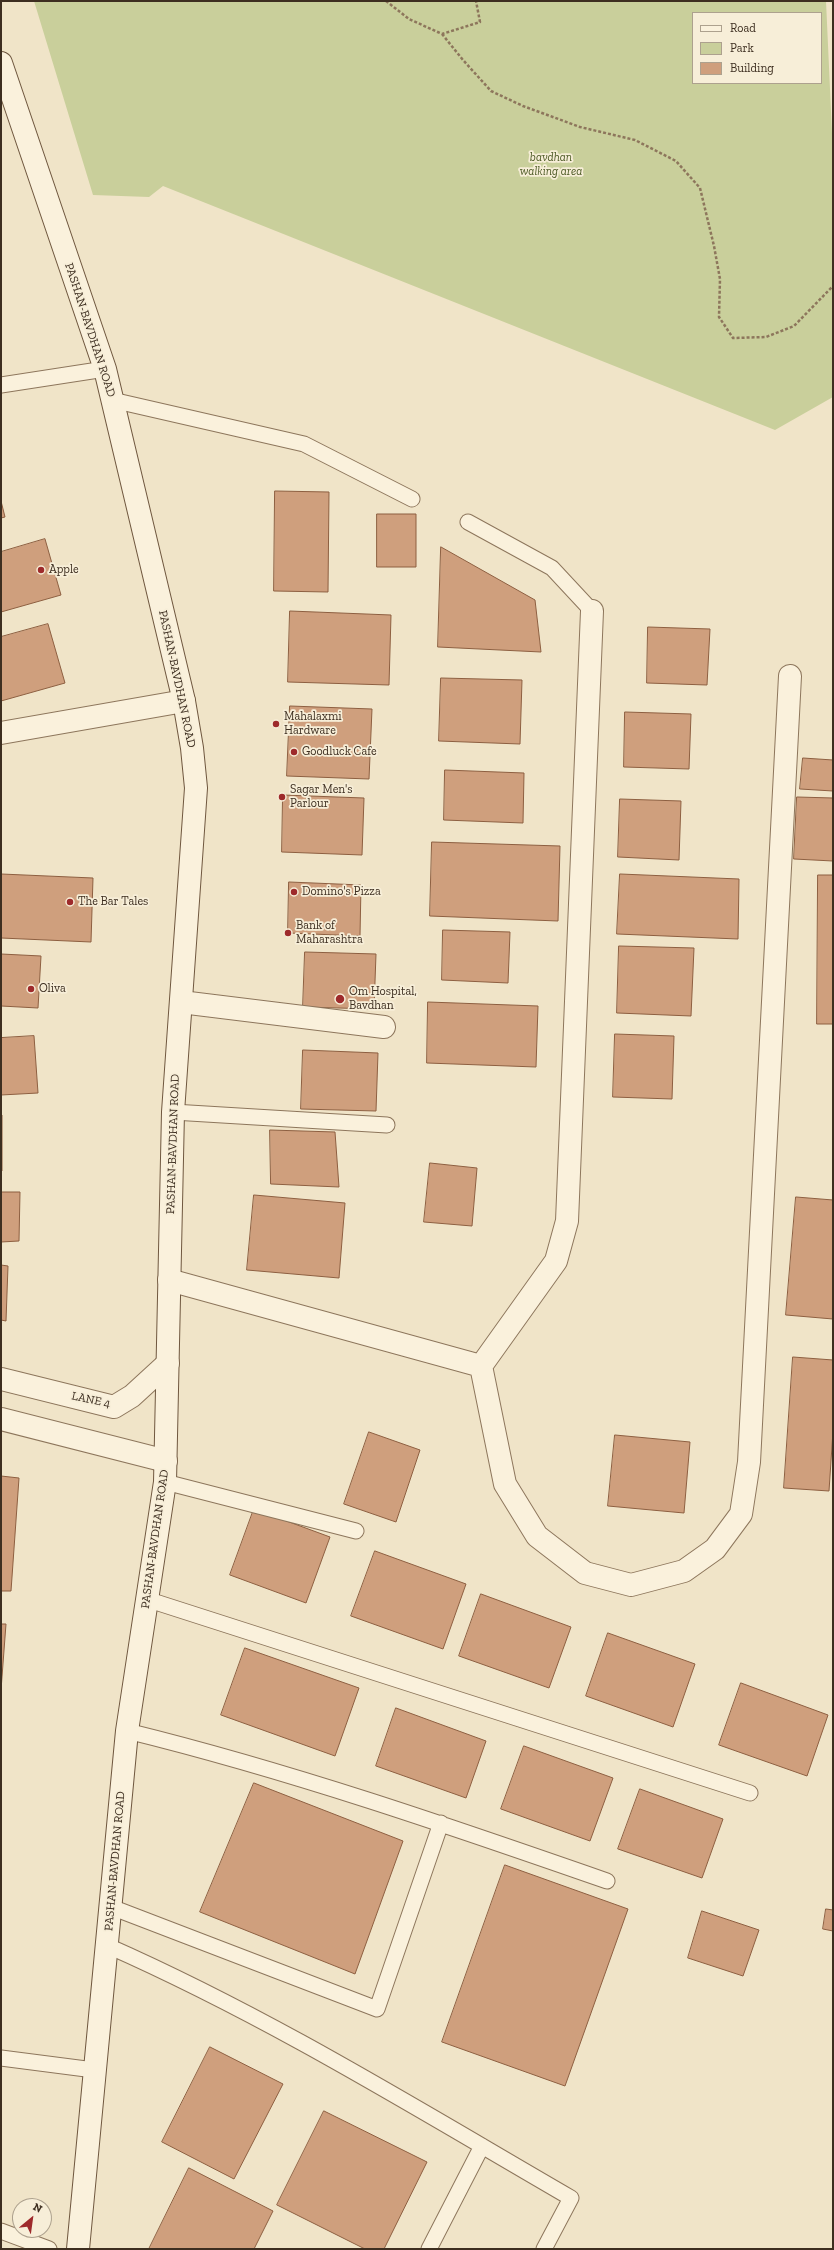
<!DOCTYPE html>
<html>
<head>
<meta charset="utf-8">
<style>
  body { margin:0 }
  #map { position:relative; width:834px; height:2250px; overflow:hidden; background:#f0e4c8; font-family:"Zilla Slab",serif }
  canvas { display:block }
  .frame { position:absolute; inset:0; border:2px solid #3d2e20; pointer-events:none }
  .legend { position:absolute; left:692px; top:12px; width:130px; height:72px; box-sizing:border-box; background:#f7eed8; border:1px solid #ada18e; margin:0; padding:5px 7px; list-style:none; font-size:12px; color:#3d2e20 }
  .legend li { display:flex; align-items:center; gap:8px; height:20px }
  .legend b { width:20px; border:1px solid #ada18e }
  .north { position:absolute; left:12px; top:2198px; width:40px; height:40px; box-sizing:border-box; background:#f7eed8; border:1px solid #ada18e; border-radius:50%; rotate:29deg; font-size:11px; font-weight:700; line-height:16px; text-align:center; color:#3d2e20 }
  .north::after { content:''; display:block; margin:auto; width:14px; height:18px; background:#9e2a2b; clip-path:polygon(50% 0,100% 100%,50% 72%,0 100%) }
</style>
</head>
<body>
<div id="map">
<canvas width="834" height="2250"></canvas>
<div class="frame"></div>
<ul class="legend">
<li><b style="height:5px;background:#faf1dc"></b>Road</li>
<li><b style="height:11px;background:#c9cf9b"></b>Park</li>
<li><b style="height:11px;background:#cf9f7d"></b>Building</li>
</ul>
<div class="north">N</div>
</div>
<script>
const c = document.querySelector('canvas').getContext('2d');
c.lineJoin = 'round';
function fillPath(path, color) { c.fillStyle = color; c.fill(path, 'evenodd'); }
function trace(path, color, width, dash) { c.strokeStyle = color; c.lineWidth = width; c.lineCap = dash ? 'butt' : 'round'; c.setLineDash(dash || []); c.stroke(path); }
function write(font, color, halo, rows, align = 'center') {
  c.font = font + ' "Zilla Slab",serif'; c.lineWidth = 3.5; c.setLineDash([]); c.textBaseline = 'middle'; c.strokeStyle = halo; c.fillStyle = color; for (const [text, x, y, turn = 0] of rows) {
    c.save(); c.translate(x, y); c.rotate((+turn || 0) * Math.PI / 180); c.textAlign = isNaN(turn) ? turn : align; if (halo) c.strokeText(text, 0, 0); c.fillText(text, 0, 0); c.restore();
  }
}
fillPath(new Path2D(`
  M34,1H826L833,155V397L775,430L163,186L149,197L93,195ZM693,13H821V83H693Z`), '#c9cf9b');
const building = new Path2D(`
  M275,491L329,492L328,592L274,591Z
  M1,501L5,517L1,518Z
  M377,514H416V567H377Z
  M45,539L61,595L1,612V552Z
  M441,547L535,600L541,652L438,647Z
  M290,611L391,615L389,685L288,682Z
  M48,624L65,683L1,701V637Z
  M648,627L710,629L707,685L647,683Z
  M441,678L522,680L520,744L439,741Z
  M290,706L372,709L369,779L287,776Z
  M625,712L691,714L689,769L624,767Z
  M803,758L833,760V791L800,789Z
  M445,770L524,773L523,823L444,820Z
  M283,795L364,798L362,855L282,852Z
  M797,797L833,798V861L794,859Z
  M620,799L681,801L679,860L618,857Z
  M432,842L560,846L558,921L430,916Z
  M1,874L93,878L91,942L1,938Z
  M620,874L739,879L738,939L617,934Z
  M818,875H833V1024H817Z
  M289,882L361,885L360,936L288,933Z
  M443,930L510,932L508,983L442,980Z
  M619,946L694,948L691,1016L617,1013Z
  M305,952L376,954L374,1009L303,1007Z
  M1,954L41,956L38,1008L1,1006Z
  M428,1002L538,1006L536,1067L427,1063Z
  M615,1034L674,1036L672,1099L613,1097Z
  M34,1036L38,1093L1,1095V1038Z
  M303,1050L378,1053L376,1111L301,1109Z
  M1,1115H2V1171H1Z
  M270,1130L335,1132L339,1187L271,1184Z
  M430,1163L477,1168L472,1226L424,1222Z
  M1,1192H20L19,1241L1,1242Z
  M254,1195L345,1203L339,1278L247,1270Z
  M796,1197L833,1200V1319L786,1315Z
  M1,1265L8,1266L6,1321L1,1320Z
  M793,1357L833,1360V1431L829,1491L784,1488Z
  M369,1432L420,1450L396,1522L344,1504Z
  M615,1435L690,1442L684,1513L608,1506Z
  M1,1476L19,1478L11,1591H1Z
  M254,1509L330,1537L306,1603L230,1575Z
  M375,1551L466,1584L443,1649L351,1616Z
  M481,1594L571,1627L549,1688L459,1656Z
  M1,1624H6L1,1690Z
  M608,1633L695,1664L673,1727L586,1696Z
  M245,1648L359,1688L335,1756L221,1715Z
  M741,1683L828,1715L807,1776L719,1745Z
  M396,1708L486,1741L466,1798L376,1766Z
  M524,1746L613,1778L590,1841L501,1809Z
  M254,1783L403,1841L355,1974L200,1912Z
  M640,1789L723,1819L702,1878L618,1849Z
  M505,1865L628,1909L565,2086L442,2042Z
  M826,1909L833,1910V1931L823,1929Z
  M702,1911L759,1930L743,1976L688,1958Z
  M210,2047L283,2084L234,2179L162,2142Z
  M324,2111L427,2162L384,2249H365L277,2205Z
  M189,2168L273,2211L254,2249H149Z`);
fillPath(building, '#cf9f7d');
trace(building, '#8d5f41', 1);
const lane = new Path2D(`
  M1,385L105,369
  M112,400L304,444L412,499
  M468,522L552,568L592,611
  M173,1112L387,1125
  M165,1482L356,1531
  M146,1599L750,1793
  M127,1731C290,1771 449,1826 607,1881
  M111,1907L377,2009L441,1823
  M108,1946C269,2017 419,2110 571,2198L544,2249
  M1,2058L94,2070
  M1,2231L49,2249
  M429,2249L482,2146`);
const street = new Path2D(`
  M592,611L567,1221L556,1261L481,1366L505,1484L537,1536L585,1573L631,1585L684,1571L715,1549L741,1514L749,1462L790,676
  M1,733L184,701
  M181,1002L384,1027
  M169,1280L481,1366
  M1,1379L114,1407L132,1396L168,1363
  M1,1419L166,1461`);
const secondary = new Path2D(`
  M1,63L105,369L184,701L192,748L196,788L173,1112L165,1482L127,1731L78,2249`);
trace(lane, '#8d765c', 17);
trace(street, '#8d765c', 24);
trace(secondary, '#6f573f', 24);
trace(new Path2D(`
  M386,1L409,19L442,34L480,22L476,1
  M442,34L463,60L491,91L523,106L580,127L635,140L676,161L700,188L714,246L720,279L719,317L733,338L766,337L794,326L833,286`), '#8d765c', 2.5, [3, 2]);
trace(lane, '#faf1dc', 15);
trace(street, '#faf1dc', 22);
trace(secondary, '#faf1dc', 22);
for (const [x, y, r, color] of [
  [41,570,4,"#9e2a2b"],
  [276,724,4,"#9e2a2b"],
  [294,752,4,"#9e2a2b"],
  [282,797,4,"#9e2a2b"],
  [294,892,4,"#9e2a2b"],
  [70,902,4,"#9e2a2b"],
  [288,933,4,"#9e2a2b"],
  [31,989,4,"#9e2a2b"],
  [340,999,5,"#9e2a2b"]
]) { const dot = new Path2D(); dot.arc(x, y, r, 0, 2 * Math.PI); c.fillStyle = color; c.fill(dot); trace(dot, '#f7eed8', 1.5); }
write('italic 12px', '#4d5a26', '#f7eed8', [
  ["bavdhan",551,158],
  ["walking area",551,172]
]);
write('12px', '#3d2e20', '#f7eed8', [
  ["PASHAN-BAVDHAN ROAD",90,330,72],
  ["PASHAN-BAVDHAN ROAD",177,679,78],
  ["PASHAN-BAVDHAN ROAD",173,1144,-88],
  ["LANE 4",91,1400,12],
  ["PASHAN-BAVDHAN ROAD",155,1539,-82],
  ["PASHAN-BAVDHAN ROAD",115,1861,-85]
]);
write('12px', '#3d2e20', '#f7eed8', [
  ["Apple",49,570],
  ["Mahalaxmi",284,717],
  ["Hardware",284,731],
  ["Goodluck Cafe",302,752],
  ["Sagar Men's",290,790],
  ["Parlour",290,804],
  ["Domino's Pizza",302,892],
  ["The Bar Tales",78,902],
  ["Bank of",296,926],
  ["Maharashtra",296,940],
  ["Oliva",39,989],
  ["Om Hospital,",349,992],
  ["Bavdhan",349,1006]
], 'left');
</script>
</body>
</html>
